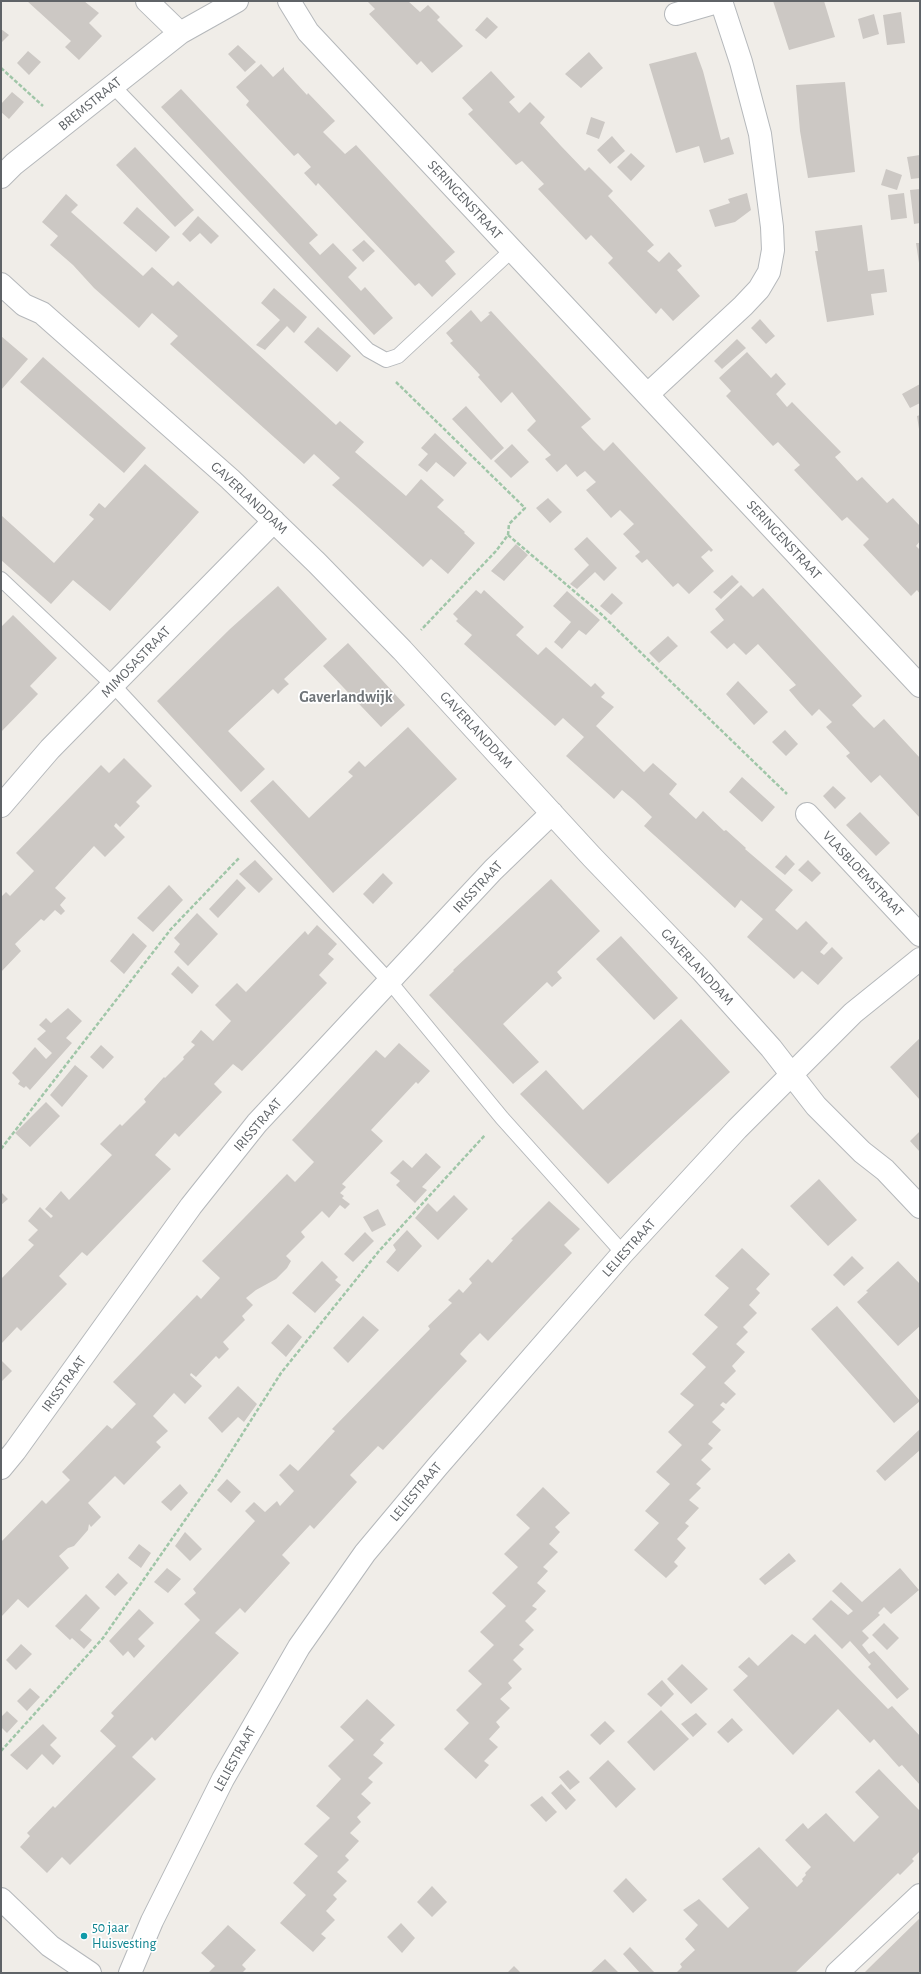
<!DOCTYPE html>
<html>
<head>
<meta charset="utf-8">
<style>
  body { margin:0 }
  #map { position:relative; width:921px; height:1974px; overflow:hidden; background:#f0ede8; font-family:"Alegreya Sans",sans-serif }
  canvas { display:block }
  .frame { position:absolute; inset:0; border:2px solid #5f6367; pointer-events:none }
</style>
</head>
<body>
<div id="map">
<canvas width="921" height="1974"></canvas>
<div class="frame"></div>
</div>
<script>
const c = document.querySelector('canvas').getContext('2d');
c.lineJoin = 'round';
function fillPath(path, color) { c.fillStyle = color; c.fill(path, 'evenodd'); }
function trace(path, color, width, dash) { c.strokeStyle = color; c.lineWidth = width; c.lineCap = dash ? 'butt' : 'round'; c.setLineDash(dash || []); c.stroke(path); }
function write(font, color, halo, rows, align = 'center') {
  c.font = font + ' "Alegreya Sans",sans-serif'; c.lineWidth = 3.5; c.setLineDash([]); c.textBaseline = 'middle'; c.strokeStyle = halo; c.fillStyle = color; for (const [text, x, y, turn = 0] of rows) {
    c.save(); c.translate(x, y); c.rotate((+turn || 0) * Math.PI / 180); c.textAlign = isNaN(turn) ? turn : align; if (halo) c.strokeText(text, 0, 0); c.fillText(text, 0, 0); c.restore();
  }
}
fillPath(new Path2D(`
  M27,1H84L99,13L89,23L102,36L79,60L65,47L71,41Z
  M367,1H408L420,12L428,5L440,17L437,20L463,46L432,73L421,61L417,65L369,14L375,9Z
  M773,1H824L835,37L789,50Z
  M901,12L905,43L887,45L883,15Z
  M874,14L879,34L863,39L858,19Z
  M487,17L498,27L486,39L475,30Z
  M1,29L9,35L1,43Z
  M238,45L256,62L245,72L228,54Z
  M28,51L41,62L29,75L17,63Z
  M589,52L603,68L581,88L565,74Z
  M696,52L703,71L721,140L729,137L734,154L704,163L699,146L676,153L649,64Z
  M261,64L273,77L284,67V70L307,95L308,93L335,121L323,132L345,154L356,145L455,252L445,261L456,274L432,297L419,283L415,286L318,183L316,186L304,173L311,167L298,153L294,156L246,105L249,101L236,87Z
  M491,71L515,97L509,102L519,113L530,102L545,117L540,123L561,146L585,171L589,167L613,191L608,196L654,245L647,251L659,262L669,252L682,266L677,270L700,296L673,321L661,308L656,314L608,263L613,258L591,235L586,240L538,189L544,184L522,161L516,165L468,114L473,110L462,98Z
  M845,82L855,172L808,178L800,131L796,85Z
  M181,89L318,235L309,243L320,255L333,243L357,268L348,277L361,291L365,287L393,318L374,335L161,107Z
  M12,92L24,102L9,119L1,112V104Z
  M591,117L605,122L599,139L586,134Z
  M612,136L625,151L610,164L597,150Z
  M135,147L194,210L175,227L116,165Z
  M631,153L645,166L631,181L617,167Z
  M920,155V178L911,179L907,157Z
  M886,169L902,175L897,190L881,185Z
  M920,189V223L914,224L910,190Z
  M747,193L751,210L735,222L715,227L709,210L730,203L728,199Z
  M904,193L907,218L891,220L888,195Z
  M66,194L78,205L71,212L143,276L152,267L173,286L178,281L336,425L340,421L364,442L355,452L406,496L421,479L444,500L437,507L465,532L464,533L475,543L448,574L431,559L423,567L357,507L332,485L340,478L314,454L304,464L170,344L178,336L152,313L139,328L94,288L73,265L50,245L58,236L42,222Z
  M137,207L170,237L156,252L123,223Z
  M198,216L219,236L211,244L200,233L190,242L182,234Z
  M862,225L868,271L884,269L887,292L871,294L874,315L827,322L815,251H818L815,231Z
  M364,240L375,251L363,262L352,250Z
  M916,243H920V263H919Z
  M274,288L307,317L294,333L287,326L265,350L256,345L280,320L261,303Z
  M471,310L481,322L490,314L488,313L491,311L591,419L581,427L592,439L604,451L613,442L713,550L711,552L709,550L701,557L714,571L689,594L678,583L673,587L647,559L642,563L635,556L640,552L623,534L634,524L620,510L611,518L586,490L596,482L585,471L577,477L566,464L557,472L545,459L551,455L527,430L536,421L512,392L501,403L478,377L480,375L450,343L453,341L446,333Z
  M760,319L775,336L766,344L751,328Z
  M318,327L351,356L337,372L304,342Z
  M1,336L28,359L1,390Z
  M737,339L746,348L722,369L714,361Z
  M747,352L771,378L776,373L786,384L776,394L787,407L792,402L841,452L835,457L857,481L862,477L887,503L893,498L920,526V541L916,546L920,550V594L917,590L911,596L863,545L869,539L847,517L842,521L794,470L800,465L778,442L773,446L726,396L731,391L719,378Z
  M43,357L146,448L124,473L20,382Z
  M920,384V403L910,408L902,394Z
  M466,406L504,448L491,460L452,419Z
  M920,415V429H919L917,416Z
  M435,433L467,463L454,477L436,462L427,472L418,465L428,454L421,448Z
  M512,444L529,462L511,478L494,461Z
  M145,464L199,512L110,611L73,580L51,604L1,560L2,516L54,563L94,519L89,515L99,503L105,508Z
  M548,498L562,512L550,523L536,508Z
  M587,537L617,568L604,581L595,572L577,589L570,584L589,565L574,549Z
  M516,544L528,555L504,581L491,571Z
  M732,575L739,582L721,599L713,592Z
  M741,585L753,597L763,588L862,696L852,705L863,717L874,728L884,719L920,758V818L880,775L871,783L846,756L850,753L826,727L832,722L819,709L812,716L800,703L789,690L796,685L758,644L746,655L734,643L727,649L710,632L724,620L715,609Z
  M278,586L327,639L284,679L289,684L284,688L278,694L273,689L228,731L265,769L241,792L157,701L230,629Z
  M476,590L481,594L484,590L524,627L516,635L538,655L546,647L591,687L595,683L605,693L601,697L614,707L596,726L644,772L653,763L677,784L669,794L696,819L703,811L724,831L726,830L746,848L745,849L793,890L775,910L797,930L806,921L828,943L820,952L824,955L832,947L843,958L818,985L802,971L794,979L747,937L763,919L741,900L735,908L644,826L652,817L634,800L622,790L614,799L566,756L584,737L563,718L555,726L464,644L472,635L456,621L458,619L453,614Z
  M567,591L600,620L586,635L579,630L562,649L554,642L571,622L553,606Z
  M612,593L623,603L611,615L600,606Z
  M13,615L57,658L30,686L38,694L1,732V627Z
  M668,636L678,646L659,663L649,653Z
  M348,643L405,705L381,727L323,666Z
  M738,681L768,712L754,725L726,694Z
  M408,727L457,779L333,893L250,801L273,780L309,818L353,776L348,772L359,761L365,767Z
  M785,730L798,744L786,756L772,742Z
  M124,758L152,786L136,802L140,806L120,827L116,823L114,826L125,837L105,857L94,846L55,888L66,898L60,905L65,911L61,915L55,910L44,921L41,919L15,944L21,951L1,972V897L6,892L10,896L34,871L16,853L101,765L109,773Z
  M742,777L775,807L762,822L729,792Z
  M833,786L846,798L835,809L823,796Z
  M860,812L890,843L876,856L846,825Z
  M786,855L795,864L785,875L775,867Z
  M255,860L273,879L259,893L239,874Z
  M808,860L821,873L812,882L798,870Z
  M383,873L393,883L373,904L363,894Z
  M237,879L246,888L218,918L209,909Z
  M551,879L600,931L557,972L562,978L552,987L547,982L503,1024L539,1062L513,1084L429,995L454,971L453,970Z
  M169,885L183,900L153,932L137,918Z
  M197,913L218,934L188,966L174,952L180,944L174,938Z
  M317,925L337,944L328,954L334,959L319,975L327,983L242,1071L233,1064L214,1084L222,1092L179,1137L175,1133L155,1155L171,1169L87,1256L82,1252L59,1276L67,1284L21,1331L17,1327L1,1344V1279L34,1245L28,1240L38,1230L28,1221L40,1207L51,1218L53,1216L45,1209L61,1191L69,1200L112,1155L100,1144L120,1124L122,1126L146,1102L144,1099L164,1077L165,1078L184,1059L183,1057L195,1045L191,1042L201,1030L213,1041L231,1021L215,1005L237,983L246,992L305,931L308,935Z
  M133,933L147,946L124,974L110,961Z
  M621,936L678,998L654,1020L596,959Z
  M178,966L199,986L192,994L171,974Z
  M68,1008L82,1021L66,1038L72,1043L30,1090L26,1086L24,1088L18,1084L20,1081L12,1073L35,1047L46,1059L52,1053L37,1039L46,1031L39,1025L46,1018L51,1023Z
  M681,1019L730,1072L608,1184L520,1094L546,1070L583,1110Z
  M920,1038V1100L890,1067Z
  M399,1043L430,1071L418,1084L416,1082L371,1130L383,1141L342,1184L346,1187L340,1193L344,1196L342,1198L350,1204L345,1209L340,1205L329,1218L322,1211L301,1232L305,1237L286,1256L291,1261L287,1268L276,1279L256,1290L246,1298L253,1305L242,1316L245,1320L223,1342L229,1349L219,1359L216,1356L196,1377L191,1373L190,1375L202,1386L185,1404L174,1393L153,1416L168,1431L156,1442L161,1447L124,1485L115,1476L88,1503L101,1517L91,1527L89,1524L88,1530L74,1546L68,1548L59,1556L69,1568L28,1608L18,1599L1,1617V1542L42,1500L46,1504L70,1480L62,1472L107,1425L112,1429L136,1404L113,1382L197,1295L201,1299L220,1278L202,1261L287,1174L295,1182L314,1162L292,1140L376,1050L385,1058Z
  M101,1045L114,1057L103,1069L90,1057Z
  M75,1065L88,1076L62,1107L50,1095Z
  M46,1102L60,1116L30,1147L15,1133Z
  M920,1131V1152L910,1141Z
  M426,1153L441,1167L422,1187L427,1190L415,1203L396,1185L400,1181L390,1173L403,1160L412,1168Z
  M819,1179L857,1220L828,1246L790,1206Z
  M1,1192L8,1199L1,1205Z
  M454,1195L468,1209L438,1240L415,1218L428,1203L437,1212Z
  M549,1201L580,1229L564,1245L572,1253L488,1341L480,1333L469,1344L460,1354L467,1361L383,1450L378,1446L350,1475L357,1482L314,1529L310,1525L282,1555L290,1563L245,1613L240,1608L215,1633L239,1653L155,1741L152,1737L132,1757L156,1779L70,1865L62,1857L47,1873L20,1847L30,1836L27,1833L53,1806L55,1808L116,1746L100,1731L114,1716L111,1713L200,1620L184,1604L196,1593L193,1589L255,1521L245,1511L254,1502L265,1512L277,1501L280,1506L294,1491L279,1475L290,1464L298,1471L300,1469L335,1431L332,1429L430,1329L428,1326L452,1303L448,1300L459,1289L463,1293L472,1283L469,1279L488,1259L492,1263L513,1240L511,1239Z
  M378,1209L386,1225L372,1232L363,1217Z
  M407,1230L422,1246L398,1272L386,1262L396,1250L393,1245Z
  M365,1232L374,1241L353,1262L344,1254Z
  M742,1248L770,1274L756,1289L760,1293L749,1305L757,1313L743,1327L748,1332L736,1344L745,1352L732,1366L736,1371L724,1383L736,1394L726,1404L723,1402L720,1405L725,1409L712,1422L721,1430L708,1444L713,1448L701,1460L711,1469L696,1484L701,1488L689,1500L699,1508L685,1523L689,1526L677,1539L686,1548L674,1562L678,1566L666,1578L634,1550L659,1523L645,1511L670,1484L656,1472L682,1445L668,1432L694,1405L680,1394L706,1367L692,1354L718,1327L704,1315L729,1288L715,1276Z
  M852,1256L864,1268L844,1286L833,1275Z
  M322,1261L338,1277L335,1280L341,1285L315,1313L292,1293Z
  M898,1261L920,1284V1326L898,1346L857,1302L868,1292L866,1291Z
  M837,1306L920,1401L894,1423L811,1329Z
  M363,1316L379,1330L348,1363L333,1348Z
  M288,1324L302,1337L286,1357L271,1343Z
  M1,1360L12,1371L1,1382Z
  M238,1386L257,1404L244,1422L238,1417L222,1433L208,1418Z
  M920,1429V1450L885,1481L876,1471Z
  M227,1479L241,1492L231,1503L217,1490Z
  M180,1484L188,1493L171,1511L161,1502Z
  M543,1487L570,1513L555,1527L560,1532L549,1544L558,1552L543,1567L548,1571L537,1583L546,1591L532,1606L537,1609L525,1621L534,1630L519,1645L524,1649L513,1660L522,1669L508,1683L512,1688L500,1699L510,1708L496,1722L500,1727L489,1739L498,1747L484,1761L489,1765L476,1779L444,1749L469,1723L456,1710L482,1684L468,1671L494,1645L480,1632L506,1606L492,1593L518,1567L504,1554L530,1528L516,1515Z
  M185,1532L202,1549L190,1561L175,1546Z
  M139,1544L151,1553L141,1568L128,1558Z
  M789,1553L796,1561L765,1585L759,1579Z
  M167,1568L181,1579L168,1593L154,1582Z
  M900,1568L919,1590L891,1614L884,1607L878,1613L880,1615L862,1631L869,1638L862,1645L869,1654L874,1651L909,1689L897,1699L868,1667L871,1664L850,1641L842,1649L812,1619L831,1600L848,1615L853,1611L832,1591L841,1582L862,1602Z
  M118,1573L128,1583L115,1596L105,1587Z
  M86,1594L100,1608L80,1630L92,1640L84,1649L72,1638L70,1640L55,1626Z
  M139,1609L154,1623L138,1639L145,1646L134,1658L128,1651L123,1656L109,1641Z
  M884,1623L899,1638L887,1650L872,1635Z
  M792,1634L805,1644L815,1634L888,1709L892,1706L920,1736V1785L902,1765L899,1767L874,1739L870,1743L838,1709L793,1755L733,1690L748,1676L738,1667L749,1657L758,1666Z
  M21,1644L32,1654L16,1670L6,1660Z
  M682,1664L708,1689L691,1704L667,1679Z
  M662,1680L674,1694L661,1707L647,1694Z
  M30,1688L40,1697L27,1711L17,1701Z
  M367,1699L395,1725L380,1740L384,1743L373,1755L383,1763L368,1778L373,1782L361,1794L371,1803L357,1817L361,1822L350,1833L359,1841L345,1856L349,1860L337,1872L347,1881L333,1895L337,1899L326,1911L335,1920L321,1934L326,1938L313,1952L280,1923L306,1895L293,1883L318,1856L304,1844L330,1818L316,1806L341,1779L328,1766L354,1740L340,1727Z
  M661,1710L689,1739L654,1771L627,1742Z
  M7,1711L18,1721L7,1733L1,1727V1717Z
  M696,1713L707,1724L693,1737L681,1724Z
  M732,1718L743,1730L728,1743L717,1732Z
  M605,1721L615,1731L600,1745L590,1735Z
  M43,1724L57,1738L50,1745L61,1756L53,1765L42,1754L27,1770L10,1755Z
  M608,1760L636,1789L616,1808L589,1778Z
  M879,1769L920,1811V1851L912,1859L914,1861L900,1875L898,1873L795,1973H676L682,1967L680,1964L695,1950L685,1939L698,1925L683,1910L699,1899L728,1928L749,1908L722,1879L759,1847L797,1887L803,1881L802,1879L806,1875L805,1873L811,1867L785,1840L803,1823L808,1829L826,1813L854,1842L879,1817L855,1792Z
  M568,1770L580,1782L570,1790L559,1777Z
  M561,1784L576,1800L566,1810L551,1793Z
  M542,1796L557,1812L546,1822L530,1805Z
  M626,1878L647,1900L633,1913L613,1891Z
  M432,1886L447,1902L432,1917L417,1902Z
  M920,1918V1973H864L869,1968Z
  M401,1923L415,1938L402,1953L387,1937Z
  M228,1925L256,1950L242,1965L246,1969L242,1973H208L215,1966L201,1953Z
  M630,1947L655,1973H640L623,1954Z
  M605,1959L619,1973H590Z
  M514,1966L521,1973H507Z`), '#ccc8c4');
const service = new Path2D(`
  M112,85L368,350L386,360L398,356L512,250
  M1,579L113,685L390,982L502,1118L623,1253`);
const minor = new Path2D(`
  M147,1L180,33
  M289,1L308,32L920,686
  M1,177L14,164L180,33L237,1
  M1,284L24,305L42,313L230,479L317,563L402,650L592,857L701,970L771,1048L816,1106L862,1152L885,1170L920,1207
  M648,394L743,306L759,289L769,272L773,250L772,227L760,134L741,62L721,1L676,14
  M1,806L50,749L274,521
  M807,814L920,935
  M1,1468L15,1451L191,1206L257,1123L493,870L552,813
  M1,1899L50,1946L90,1973
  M130,1973L152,1921L223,1779L299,1647L365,1553L437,1467L623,1253L737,1129L853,1013L920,959
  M837,1973L920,1895`);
trace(service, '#b5b8bb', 16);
trace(minor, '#b5b8bb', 24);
trace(new Path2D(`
  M1,68L43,106
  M396,382L525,508L509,524L508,535L496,551L421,630
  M508,535L601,614L787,794
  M1,1149L171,929L240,857
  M1,1751L103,1638L215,1477L281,1373L379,1251L485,1135`), '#a0c6a8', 2.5, [4, 2]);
trace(service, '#fff', 14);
trace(minor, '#fff', 22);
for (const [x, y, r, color] of [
  [84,1936,4,"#0f9aa8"]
]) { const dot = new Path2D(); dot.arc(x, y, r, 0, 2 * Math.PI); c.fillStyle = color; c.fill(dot); trace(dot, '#fff', 1.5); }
write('14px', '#5f6367', '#fff', [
  ["BREMSTRAAT",90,104,-39],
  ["SERINGENSTRAAT",465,200,47],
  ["GAVERLANDDAM",249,498,43],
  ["SERINGENSTRAAT",784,540,47],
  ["MIMOSASTRAAT",136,662,-46],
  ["GAVERLANDDAM",476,730,47],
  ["VLASBLOEMSTRAAT",863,874,47],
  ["IRISSTRAAT",478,887,-47],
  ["GAVERLANDDAM",697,967,47],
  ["IRISSTRAAT",258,1125,-49],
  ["LELIESTRAAT",629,1248,-48],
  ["IRISSTRAAT",64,1384,-54],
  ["LELIESTRAAT",416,1492,-50],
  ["LELIESTRAAT",235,1759,-61]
]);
write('14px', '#0d838f', '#fff', [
  ["50 jaar",92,1928],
  ["Huisvesting",92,1944]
], 'left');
write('bold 16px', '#707579', '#fff', [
  ["Gaverlandwijk",346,697]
]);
</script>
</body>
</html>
